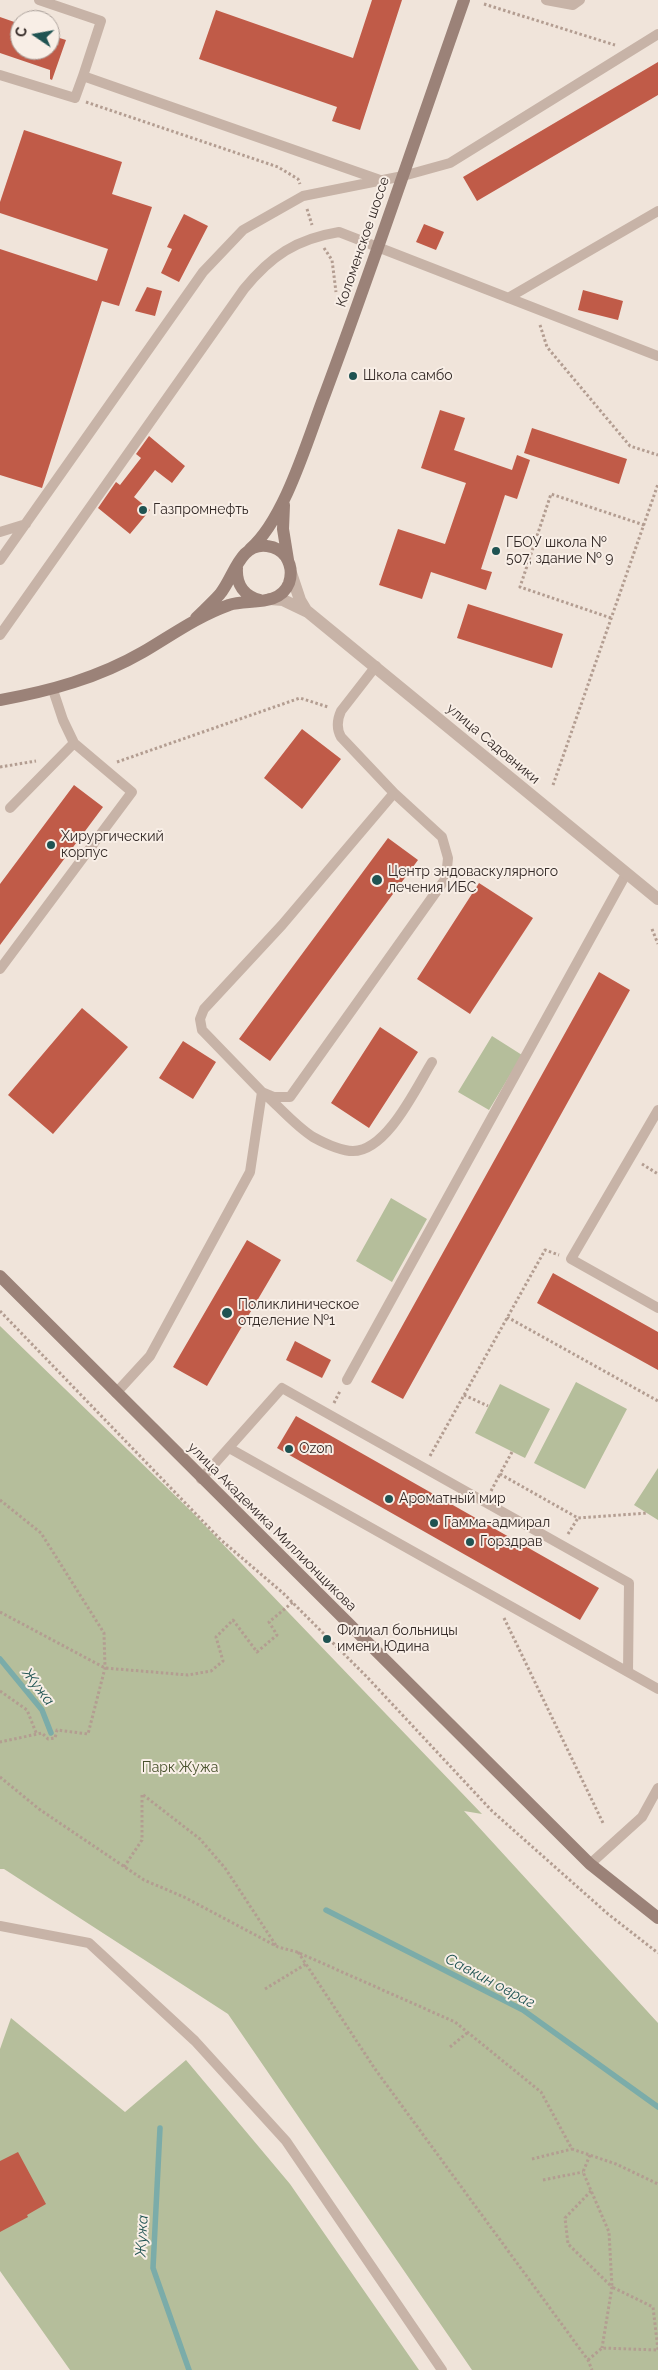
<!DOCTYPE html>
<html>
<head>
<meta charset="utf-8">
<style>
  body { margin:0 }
  #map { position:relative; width:658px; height:2370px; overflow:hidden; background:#f0e4da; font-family:Raleway,sans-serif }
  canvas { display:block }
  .north { position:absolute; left:10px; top:10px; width:50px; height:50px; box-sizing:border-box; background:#f8eee6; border:1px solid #aaa09a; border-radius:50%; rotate:282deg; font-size:14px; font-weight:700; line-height:20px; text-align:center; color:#342a27 }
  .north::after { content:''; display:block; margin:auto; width:18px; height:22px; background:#1f5352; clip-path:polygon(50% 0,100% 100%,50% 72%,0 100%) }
</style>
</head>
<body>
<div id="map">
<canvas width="658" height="2370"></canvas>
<div class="north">С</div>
</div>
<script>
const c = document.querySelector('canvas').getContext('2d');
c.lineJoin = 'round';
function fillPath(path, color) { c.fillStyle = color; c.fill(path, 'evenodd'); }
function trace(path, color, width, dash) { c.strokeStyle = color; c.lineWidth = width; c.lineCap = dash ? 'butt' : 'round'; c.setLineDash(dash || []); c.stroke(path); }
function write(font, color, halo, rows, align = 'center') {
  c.font = font + ' Raleway,sans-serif'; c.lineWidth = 4; c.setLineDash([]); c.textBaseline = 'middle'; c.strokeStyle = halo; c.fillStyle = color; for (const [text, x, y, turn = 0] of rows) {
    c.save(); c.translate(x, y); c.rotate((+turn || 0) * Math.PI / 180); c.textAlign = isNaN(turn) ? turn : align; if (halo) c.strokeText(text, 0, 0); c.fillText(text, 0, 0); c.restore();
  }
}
fillPath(new Path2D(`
  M492,1036L522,1055L489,1110L458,1092Z
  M391,1198L427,1219L392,1282L356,1261Z
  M0,1326L192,1512L482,1814L464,1811L658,2023V2370H472L228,2014L4,1869H0Z
  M576,1382L627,1409L585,1489L534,1463Z
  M500,1384L550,1409L525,1458L475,1433Z
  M658,1468V1520L634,1505Z
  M11,2018L125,2112L186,2060L290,2184L419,2370H70L0,2271V2049Z`), '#b5be9b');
trace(new Path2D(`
  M0,1659L42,1710L51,1733
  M326,1910L523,2010L658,2107
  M160,2128L153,2268L189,2370`), '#7baca9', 5.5);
fillPath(new Path2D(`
  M372,0H402L360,130L332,121L337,107L199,59L216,10L353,58Z
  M0,17L20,24V50H50V35L66,40L52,80L50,79V70L0,53Z
  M658,62V95L477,201L463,177Z
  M24,130L122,162L112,194L152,207L119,306L102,301L42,488L0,475V249L97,281L108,249L0,213V202Z
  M184,214L208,226L179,282L161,273L172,249L167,247Z
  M424,224L444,232L436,250L416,242Z
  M147,287L162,291L155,316L135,311Z
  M583,290L623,301L618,320L578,310Z
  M440,410L465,418L454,450L512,470L517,455L530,460L517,499L505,495L481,569L492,572L486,590L431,572L422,599L379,585L398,529L445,544L466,483L421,468Z
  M532,428L627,459L619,484L524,453Z
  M149,436L185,466L172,483L155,470L134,497L150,510L130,534L98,508L116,482L120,485L141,458L136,454Z
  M468,604L563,634L552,668L457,638Z
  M302,729L341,759L302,809L264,778Z
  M74,785L103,807L0,945V884Z
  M388,838L418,860L270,1061L239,1039Z
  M479,883L533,918L470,1014L417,979Z
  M599,972L630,990L403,1399L371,1382Z
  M82,1008L128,1047L53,1134L8,1095Z
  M380,1027L418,1052L369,1128L331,1103Z
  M183,1041L216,1062L193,1099L159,1078Z
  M247,1240L281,1260L207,1386L173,1367Z
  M553,1273L658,1332V1370L537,1303Z
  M295,1341L331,1360L322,1378L286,1360Z
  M296,1416L599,1588L580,1620L277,1448Z
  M18,2152L46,2204L27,2215L28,2217L0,2232V2161Z`), '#c05b48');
trace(new Path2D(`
  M484,4L615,45
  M86,102L278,167L298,179L300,184
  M307,209L312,225
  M324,248L332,260L336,292
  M540,325L547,347L630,446L658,455
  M611,618L520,587L551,494L644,525
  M117,762L300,698L328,707
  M0,767L36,761
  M553,785L658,484
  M652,929L658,944
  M642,1164L658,1174
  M0,1311L221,1540L283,1593L367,1677L492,1811L608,1914L658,1953
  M507,1317L658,1401
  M464,1395L488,1406
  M334,1403L340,1391
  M512,1452L500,1474L578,1518L648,1513
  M430,1456L545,1250L559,1255
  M491,1491L500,1474
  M0,1500L41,1533L104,1633L105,1668L88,1734L57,1730L55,1738L48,1739L42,1733L0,1742
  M568,1534L578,1518
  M0,1612L105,1668L188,1675L211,1671L223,1661L216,1637L233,1620L257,1652L277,1635L269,1622L293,1602
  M504,1618L604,1825
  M0,1691L27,1710L37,1735
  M0,1777L39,1809L144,1880L184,1897L278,1947L297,1952L455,2022L541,2092L572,2149L616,2164L658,2184
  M124,1867L142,1840V1794L200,1839L225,1868L277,1947
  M298,1952L375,2069L588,2360L592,2370
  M265,1989L306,1964
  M450,2047L467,2033
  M590,2155L583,2172L609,2232L612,2287L653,2307L658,2350
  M532,2159L572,2149
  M543,2180L583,2172
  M591,2191L565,2218L568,2244L612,2287L602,2348
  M588,2360L602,2348L657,2350`), '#b39d91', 3, [2.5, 2.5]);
trace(new Path2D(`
  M39,0L101,21L83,76L380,180
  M546,0L573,5L580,0
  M0,75L75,98L83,76
  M508,298L658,211
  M0,532L26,524
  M0,560L203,272L243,230L303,196L403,176L450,163L658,34
  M0,635L244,289C271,256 296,239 339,232L658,356
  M376,666L341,711C337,720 336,728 341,737L394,793L442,837L448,858L446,878L290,1097H274L262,1092L202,1030L200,1019L204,1009L282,925L394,793
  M10,808L74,743
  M0,969L132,792L74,743L63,720L53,690
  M267,1096C281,1109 297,1127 313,1137C324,1143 340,1151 353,1151C387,1151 416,1088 432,1062
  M658,1110L571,1259L658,1308
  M347,1380L626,874
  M116,1393L150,1356L250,1172L262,1092
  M229,1448L658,1689
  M201,1479L282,1388L629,1583L628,1672
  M590,1864L642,1817L658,1788
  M0,1926L89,1943L195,2041L286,2141L442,2370`), '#c7b3a7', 10);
trace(new Path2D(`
  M291,573L300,600L306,610
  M270,599L283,600L308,612L658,899`), '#c7b3a7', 12);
trace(new Path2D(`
  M284,505L283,529L288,560
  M250,549C285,519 308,438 325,394C374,263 418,131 464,0
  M237,568C236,584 244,596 260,600
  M0,700C50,691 98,678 143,652C172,635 196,617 229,605C248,599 280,607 289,583C292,574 291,565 286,557C282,551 275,547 267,546C240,542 234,577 220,594C213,602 204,610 196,618
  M0,1276L590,1864L658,1918`), '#9b8278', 12);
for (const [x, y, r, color] of [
  [353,376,5,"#1f5352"],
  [143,510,5,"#1f5352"],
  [496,551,5,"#1f5352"],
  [51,845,5,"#1f5352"],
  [377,880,6,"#1f5352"],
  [227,1313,6,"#1f5352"],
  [289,1449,5,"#1f5352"],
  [389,1499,5,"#1f5352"],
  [434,1523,5,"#1f5352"],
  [470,1542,5,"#1f5352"],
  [327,1639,5,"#1f5352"]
]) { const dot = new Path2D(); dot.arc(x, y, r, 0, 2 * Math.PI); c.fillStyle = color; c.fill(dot); trace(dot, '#f8eee6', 2); }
write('14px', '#342a27', '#f8eee6', [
  ["Коломенское шоссе",363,242,-71],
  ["улица Садовники",493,744,40],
  ["улица Академика Миллионщикова",272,1527,45]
]);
write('14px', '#342a27', '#f8eee6', [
  ["Школа самбо",363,376],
  ["Газпромнефть",153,510],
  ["ГБОУ школа №",506,543],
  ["507, здание № 9",506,559],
  ["Хирургический",61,837],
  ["корпус",61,853],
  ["Центр эндоваскулярного",388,872],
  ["лечения ИБС",388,888],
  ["Поликлиническое",238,1305],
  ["отделение №1",238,1321],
  ["Ozon",299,1449],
  ["Ароматный мир",399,1499],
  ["Гамма-адмирал",444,1523],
  ["Горздрав",480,1542],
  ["Филиал больницы",337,1631],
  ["имени Юдина",337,1647]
], 'left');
write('14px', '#47512c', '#f8eee6', [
  ["Парк Жужа",180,1768]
]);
write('italic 15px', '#1f5352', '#f8eee6', [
  ["Жужа",38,1687,53],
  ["Савкин овраг",490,1981,28],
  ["Жужа",142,2236,-87]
]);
</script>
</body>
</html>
